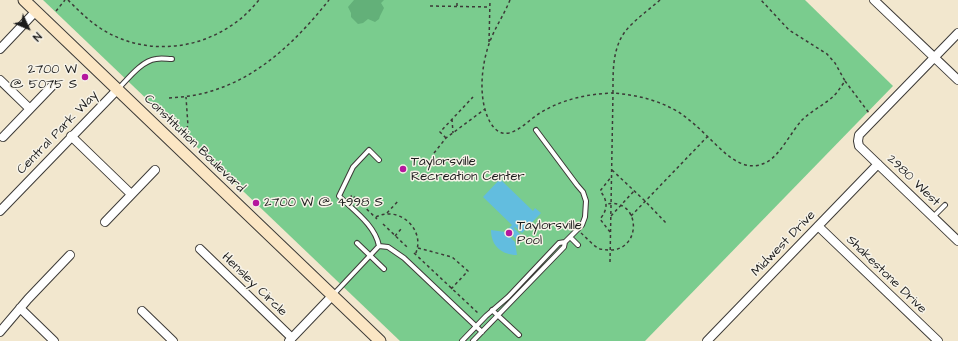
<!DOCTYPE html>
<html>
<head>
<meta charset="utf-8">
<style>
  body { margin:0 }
  #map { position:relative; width:958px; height:341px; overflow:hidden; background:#f2e7ce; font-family:"Architects Daughter",sans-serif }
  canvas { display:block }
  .north { position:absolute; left:8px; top:8px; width:40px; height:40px; -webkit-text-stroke:3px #f7f3e8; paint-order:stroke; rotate:134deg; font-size:11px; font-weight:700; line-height:16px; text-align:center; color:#1c1c1c }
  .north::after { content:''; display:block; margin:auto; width:14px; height:18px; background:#1c1c1c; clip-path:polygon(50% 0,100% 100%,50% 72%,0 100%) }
</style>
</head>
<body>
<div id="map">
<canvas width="958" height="341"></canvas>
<div class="north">N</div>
</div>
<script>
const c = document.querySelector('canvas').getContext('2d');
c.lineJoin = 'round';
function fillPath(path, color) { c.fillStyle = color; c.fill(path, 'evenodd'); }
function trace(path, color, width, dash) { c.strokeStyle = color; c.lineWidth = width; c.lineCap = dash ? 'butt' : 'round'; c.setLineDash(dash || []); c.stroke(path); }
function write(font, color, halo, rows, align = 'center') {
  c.font = font + ' "Architects Daughter",sans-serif'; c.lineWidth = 3; c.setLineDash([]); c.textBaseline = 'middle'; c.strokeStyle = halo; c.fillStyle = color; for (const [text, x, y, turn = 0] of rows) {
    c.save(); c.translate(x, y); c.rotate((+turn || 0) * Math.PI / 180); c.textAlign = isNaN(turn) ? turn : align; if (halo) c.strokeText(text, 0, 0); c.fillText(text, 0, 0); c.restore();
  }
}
fillPath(new Path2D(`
  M43,0H805L893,86L645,341H400Z`), '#7acc8e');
fillPath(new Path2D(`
  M354,0H384L381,3L384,8L380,16L379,19L375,22L368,19L363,23L358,24L351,17V13L348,7Z`), '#63b079');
fillPath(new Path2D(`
  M500,179L533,211L535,208L541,213L522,233L515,227L514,228L521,235L516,239L511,234V232L508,235L515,242L517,255C502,255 491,246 491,230L505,232L512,225L483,197Z`), '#62bddf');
const service = new Path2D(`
  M118,89C128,79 141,61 156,59C161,58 167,59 172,59
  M379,160L369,150L353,167L339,196C353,210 375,225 379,246L388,247L404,258L482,332
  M933,217L945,205
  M570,237L578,245
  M357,243L384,269
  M333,295L379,246
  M492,310L519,335
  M462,341L486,316L508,297L559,243L565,242L582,225L585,217L586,201L583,192L577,185L536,130
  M473,341L564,247L565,242`);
const minor = new Path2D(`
  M874,0L958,80
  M958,33L859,135L858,141L859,146L958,241
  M0,49L36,11
  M0,80L30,109
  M71,136L131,194
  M3,137L52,86
  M0,211L117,90
  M105,222L155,170
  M818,226L938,341
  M200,249L292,338
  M20,308L54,341
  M142,311L173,341
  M0,332L28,299L70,255
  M289,341L332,296
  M707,341L878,164`);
const secondary = new Path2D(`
  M24,0L380,341`);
trace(service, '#3c3a37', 6);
trace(minor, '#3c3a37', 10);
trace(secondary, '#3c3a37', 13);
trace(new Path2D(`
  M68,0C78,10 88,20 100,28C141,55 195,52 235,23C244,17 252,8 259,0
  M510,0C504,15 494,29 489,44C481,67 478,100 490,122C494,129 500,135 509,133C521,130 530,119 540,113C563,99 587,94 613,93L610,262
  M660,0C651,8 641,15 632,24C612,42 613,68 613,93C637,95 659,100 680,113C690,120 699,128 708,137C724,152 743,175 767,162C781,154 791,132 802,120C810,112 820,107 829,100C836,95 840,88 845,81L835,63L827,54L789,30L761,0
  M430,6L490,7
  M457,6V0
  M56,11L65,0
  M489,42L490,0
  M845,81L869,113
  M169,98C182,97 195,96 208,92C259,78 297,40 329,0
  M452,119L453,133
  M182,133L188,126L186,97
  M446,138L440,132L473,97
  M434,153L446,138L485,109
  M612,170L645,201L667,224
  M350,198L352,195L377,219
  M387,213L399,200
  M611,216L634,191
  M631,216L708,136
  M376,217C399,205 427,230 415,255
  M383,224L407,247
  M610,232L600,219C608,210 608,200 600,191L612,176
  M581,233C587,238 593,246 600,249C605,250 609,250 613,250C643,246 639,198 607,204
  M395,236L401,229
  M418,248L452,257L468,271L451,289
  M414,253L479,314`), '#3c3a37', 1.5, [3, 3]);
trace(service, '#fff', 4);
trace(minor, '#fff', 8);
trace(secondary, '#fbe6c4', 11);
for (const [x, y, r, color] of [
  [85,77,4,"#b5179e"],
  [403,169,4,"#b5179e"],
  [256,203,4,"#b5179e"],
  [509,233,4,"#b5179e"]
]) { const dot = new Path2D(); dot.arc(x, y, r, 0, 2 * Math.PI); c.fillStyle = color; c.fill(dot); trace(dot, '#f7f3e8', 1.5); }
write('13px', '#1c1c1c', '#f7f3e8', [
  ["2700 W",77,70,"right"],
  ["@ 5075 S",77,85,"right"],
  ["Taylorsville",411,162],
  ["Recreation Center",411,177],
  ["2700 W @ 4998 S",264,203],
  ["Taylorsville",517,226],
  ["Pool",517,241]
], 'left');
write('13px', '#1c1c1c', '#f7f3e8', [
  ["Central Park Way",58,133,-46],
  ["Constitution Boulevard",194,144,44],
  ["2980 West",913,181,44],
  ["Midwest Drive",784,244,-46],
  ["Shakestone Drive",886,275,44],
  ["Hensley Circle",254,285,44]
]);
</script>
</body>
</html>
